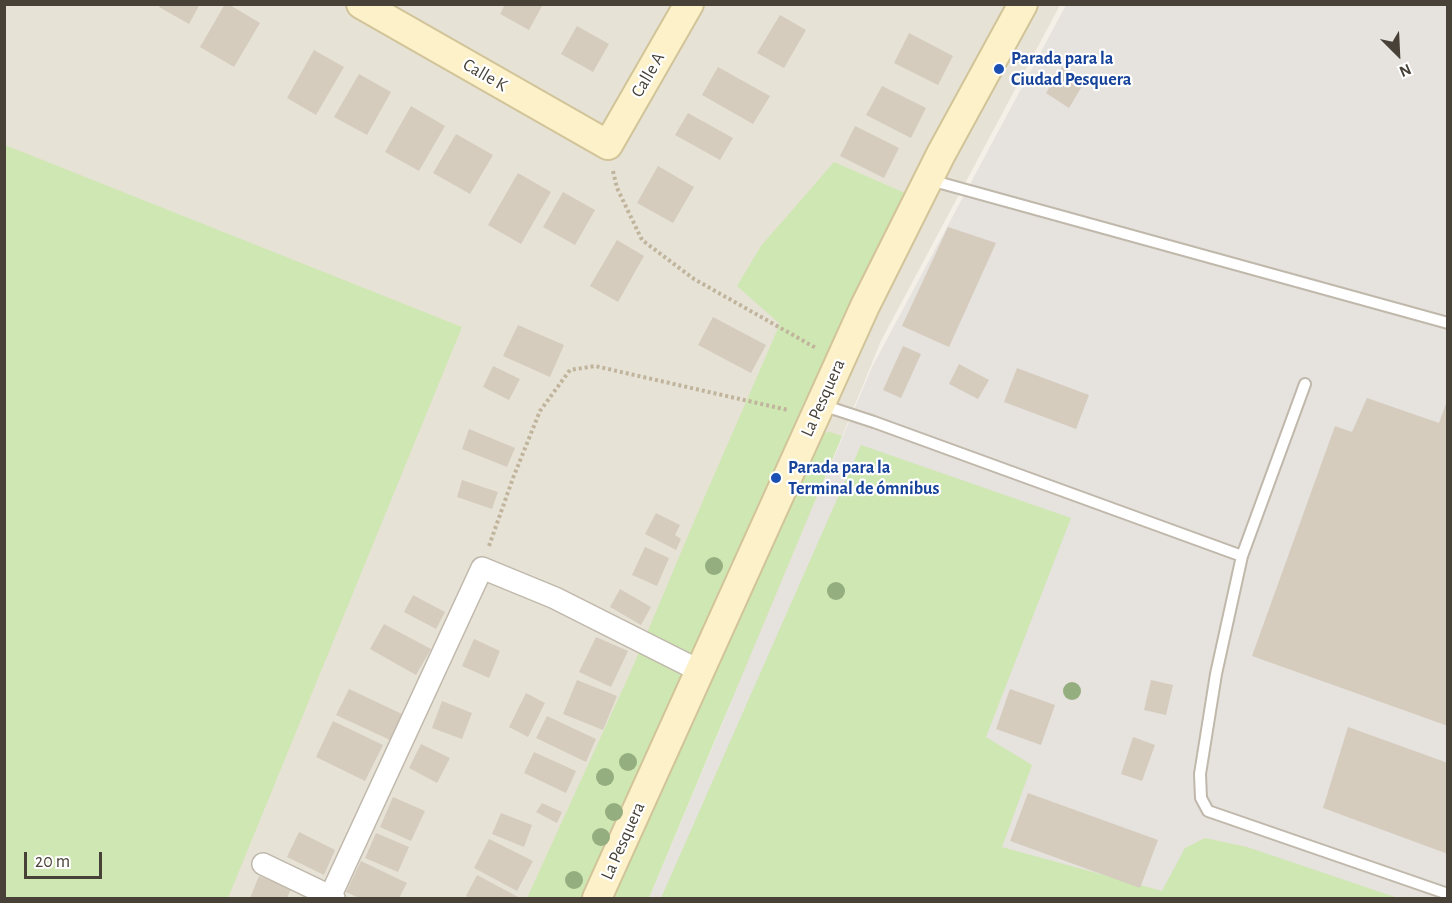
<!DOCTYPE html>
<html>
<head>
<meta charset="utf-8">
<style>
  body { margin:0 }
  #map { position:relative; width:1452px; height:903px; overflow:hidden; background:#f4f0e8; font-family:"Alegreya Sans",sans-serif }
  canvas { display:block }
  .frame { position:absolute; inset:0; border:6px solid #474137; pointer-events:none }
  .north { position:absolute; left:1368px; top:24px; width:60px; height:60px; -webkit-text-stroke:4px #fff; paint-order:stroke; rotate:156deg; font-size:16px; font-weight:700; line-height:24px; text-align:center; color:#474137 }
  .north::after { content:''; display:block; margin:auto; width:21px; height:27px; background:#474137; clip-path:polygon(50% 0,100% 100%,50% 72%,0 100%) }
  .scale { position:absolute; left:24px; top:852px; width:78px; height:27px; box-sizing:border-box; border:3px solid #474137; border-top:0; padding-left:8px; font-size:18px; line-height:21px; white-space:nowrap; color:#474137; -webkit-text-stroke:4px #fff; paint-order:stroke }
</style>
</head>
<body>
<div id="map">
<canvas width="1452" height="903"></canvas>
<div class="frame"></div>
<div class="north">N</div>
<div class="scale">20 m</div>
</div>
<script>
const c = document.querySelector('canvas').getContext('2d');
c.lineJoin = 'round';
function fillPath(path, color) { c.fillStyle = color; c.fill(path, 'evenodd'); }
function trace(path, color, width, dash) { c.strokeStyle = color; c.lineWidth = width; c.lineCap = dash ? 'butt' : 'round'; c.setLineDash(dash || []); c.stroke(path); }
function write(font, color, halo, rows, align = 'center') {
  c.font = font + ' "Alegreya Sans",sans-serif'; c.lineWidth = 4.5; c.setLineDash([]); c.textBaseline = 'middle'; c.strokeStyle = halo; c.fillStyle = color; for (const [text, x, y, turn = 0] of rows) {
    c.save(); c.translate(x, y); c.rotate((+turn || 0) * Math.PI / 180); c.textAlign = isNaN(turn) ? turn : align; if (halo) c.strokeText(text, 0, 0); c.fillText(text, 0, 0); c.restore();
  }
}
fillPath(new Path2D(`
  M5,5H1060L881,341L821,488L778,602L677,819L646,898H5Z`), '#e7e2d6');
fillPath(new Path2D(`
  M1066,5H1447V898H649L872,367Z`), '#e6e2dd');
fillPath(new Path2D(`
  M5,145L462,327L228,898H5Z
  M834,162L905,193L673,695L582,898H527L631,671L698,512L780,324L737,286L761,246Z
  M830,432L842,436L649,898H613L816,442L823,433Z
  M861,445L1071,518L986,737L1032,765L1002,847L1162,891L1185,848L1205,838L1247,847L1398,898H661Z`), '#cfe7b2');
fillPath(new Path2D(`
  M161,4H200L189,24L159,7Z
  M225,4H228L260,23L234,67L200,47Z
  M505,4H543L529,30L500,14Z
  M780,15L806,30L784,68L757,53Z
  M577,26L609,44L593,72L561,54Z
  M909,33L953,56L938,85L894,63Z
  M314,50L344,67L316,115L287,98Z
  M718,67L770,96L753,124L702,95Z
  M1062,67L1085,81L1069,108L1046,93Z
  M359,74L391,92L367,135L334,117Z
  M882,86L926,108L911,138L866,115Z
  M411,106L445,126L419,171L385,152Z
  M688,113L733,138L720,160L675,135Z
  M855,126L899,148L884,178L840,156Z
  M456,134L493,155L470,194L433,173Z
  M658,166L694,187L673,223L637,203Z
  M518,173L551,192L521,244L488,225Z
  M563,192L595,210L575,245L543,227Z
  M948,227L996,243L949,347L902,326Z
  M617,240L644,256L618,302L590,286Z
  M713,317L766,345L751,373L698,345Z
  M518,325L564,345L550,377L503,356Z
  M903,346L921,354L901,398L883,390Z
  M959,364L989,380L978,399L949,384Z
  M493,366L520,379L509,400L483,387Z
  M1017,368L1089,395L1076,429L1004,402Z
  M1367,398L1439,423L1448,398V726L1252,656L1335,426L1352,432Z
  M469,429L515,448L507,467L462,449Z
  M462,480L498,492L492,509L457,497Z
  M656,513L680,525L675,535L681,539L676,550L645,534Z
  M645,547L669,558L657,586L632,575Z
  M620,589L651,607L641,625L610,607Z
  M413,595L445,612L436,629L404,612Z
  M384,624L431,649L416,675L370,649Z
  M596,637L628,651L611,687L579,672Z
  M474,639L500,651L489,678L462,666Z
  M577,680L617,696L603,730L563,714Z
  M1151,680L1173,685L1166,715L1144,710Z
  M349,689L402,714L390,740L336,715Z
  M1010,689L1055,705L1041,745L996,729Z
  M526,693L545,703L528,737L509,727Z
  M442,701L472,713L462,739L432,728Z
  M547,716L596,739L586,762L536,738Z
  M333,721L383,745L365,781L316,757Z
  M1348,727L1448,763V854L1323,808Z
  M1133,737L1155,745L1142,781L1121,774Z
  M421,744L450,758L437,783L409,768Z
  M534,752L576,771L566,793L524,773Z
  M1028,793L1158,840L1140,888L1010,841Z
  M393,797L425,811L411,841L380,827Z
  M542,803L562,812L557,823L536,812Z
  M501,813L532,825L524,847L492,834Z
  M299,832L335,850L324,875L287,857Z
  M376,833L409,847L398,872L365,858Z
  M489,839L533,861L517,891L474,868Z
  M361,861L407,883L399,898H359L346,892Z
  M477,875L520,898H470L466,896Z
  M259,876L291,889L287,898H250Z`), '#d5ccbe');
const lane = new Path2D(`
  M930,180L1448,323
  M1305,384L1242,556L1216,674L1200,774L1201,798L1208,811L1448,894
  M822,405L874,422L1242,556`);
const street = new Path2D(`
  M263,864L334,898
  M330,897L482,568L555,598L700,671`);
const secondary = new Path2D(`
  M361,4L608,145L689,4
  M597,898L865,306L941,154L1023,4`);
trace(lane, '#bfb8ab', 14);
trace(street, '#bfb8ab', 24);
trace(secondary, '#d2c499', 32);
trace(new Path2D(`
  M613,171L617,188L642,240L694,279L816,348
  M489,546L513,478L540,411L570,370L595,366L788,410`), '#c0b49c', 4, [3, 3]);
trace(lane, '#fff', 10);
trace(street, '#fff', 21);
trace(secondary, '#fdf1c9', 28);
c.fillStyle = '#95ae80';
for (const [x, y] of [
  [714,566],
  [836,591],
  [1072,691],
  [628,762],
  [605,777],
  [614,812],
  [601,837],
  [574,880]
]) { c.beginPath(); c.arc(x, y, 9, 0, 2 * Math.PI); c.fill(); }
for (const [x, y, r, color] of [
  [999,69,6,"#1a4fb4"],
  [776,478,6,"#1a4fb4"]
]) { const dot = new Path2D(); dot.arc(x, y, r, 0, 2 * Math.PI); c.fillStyle = color; c.fill(dot); trace(dot, '#fff', 2); }
write('bold 18px', '#164399', '#fff', [
  ["Parada para la",1011,59],
  ["Ciudad Pesquera",1011,80],
  ["Parada para la",788,468],
  ["Terminal de ómnibus",788,489]
], 'left');
write('18px', '#474137', '#fff', [
  ["Calle K",485,75,30],
  ["Calle A",648,75,-60],
  ["La Pesquera",823,398,-66],
  ["La Pesquera",623,841,-66]
]);
</script>
</body>
</html>
